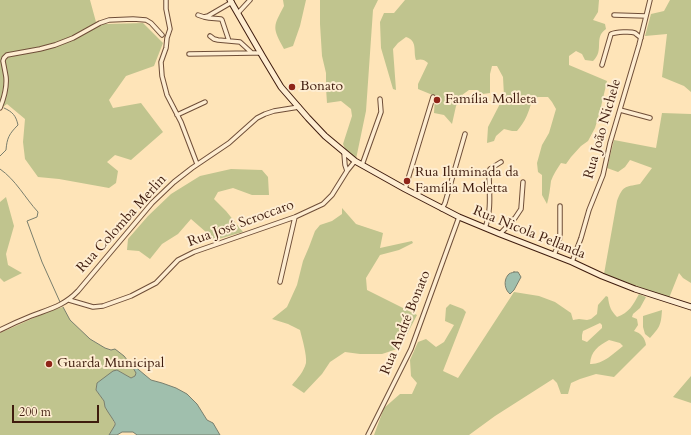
<!DOCTYPE html>
<html>
<head>
<meta charset="utf-8">
<style>
  body { margin:0 }
  #map { position:relative; width:691px; height:435px; overflow:hidden; background:#fee4b8; font-family:Cardo,serif }
  canvas { display:block }
  .scale { position:absolute; left:12px; top:405px; width:87px; height:18px; box-sizing:border-box; border:2px solid #3f1c0e; border-top:0; padding-left:5px; font-size:12px; line-height:14px; white-space:nowrap; color:#3f1c0e; -webkit-text-stroke:3px #feedd1; paint-order:stroke }
</style>
</head>
<body>
<div id="map">
<canvas width="691" height="435"></canvas>
<div class="scale">200 m</div>
</div>
<script>
const c = document.querySelector('canvas').getContext('2d');
c.lineJoin = 'round';
function fillPath(path, color) { c.fillStyle = color; c.fill(path, 'evenodd'); }
function trace(path, color, width, dash) { c.strokeStyle = color; c.lineWidth = width; c.lineCap = dash ? 'butt' : 'round'; c.setLineDash(dash || []); c.stroke(path); }
function write(font, color, halo, rows, align = 'center') {
  c.font = font + ' Cardo,serif'; c.lineWidth = 4; c.setLineDash([]); c.textBaseline = 'middle'; c.strokeStyle = halo; c.fillStyle = color; for (const [text, x, y, turn = 0] of rows) {
    c.save(); c.translate(x, y); c.rotate((+turn || 0) * Math.PI / 180); c.textAlign = isNaN(turn) ? turn : align; if (halo) c.strokeText(text, 0, 0); c.fillText(text, 0, 0); c.restore();
  }
}
fillPath(new Path2D(`
  M0,0H90L96,22L107,24L143,23L163,43L154,66L126,76L109,100L113,108L141,103L163,132L131,160L115,155L107,162L118,171L116,183L109,188L59,179L38,177L25,159L23,142L25,119L7,104L0,109Z
  M283,0H306L300,26L293,46L284,49C272,27 273,27 284,6Z
  M320,0H378L373,10L366,111L356,159L347,153L343,144L352,116L351,109L341,101L327,103L326,88V73L322,56L320,24Z
  M405,0H599L598,12L593,20L605,24L606,29C593,38 605,50 593,61L585,60L582,54L576,51L569,56V65L607,81L600,111L595,128L588,141L581,146L571,157L566,164L561,163C557,169 553,175 551,181C550,189 549,197 547,204L542,195V175L538,172L537,163L542,145L549,133L556,109L552,102L548,97H538L532,100C529,112 525,122 517,131H512L504,129L496,136L494,141L487,143L488,127L504,96L503,77L497,66H492L490,74V93L483,94L477,90H469L462,95L456,106L452,124L444,115L434,113L435,96L418,89V84L428,63C424,59 421,59 416,60C413,51 418,41 406,37L398,43L393,49L396,90L393,89L381,48L380,22L384,13H394Z
  M670,0H691V92L684,86L662,77L667,34L645,36L651,14L664,11Z
  M662,113L691,114V283L683,278L679,273L669,298L604,274L617,201C623,186 624,187 640,184L652,168L630,160L625,167L618,172L607,168L614,140L656,148Z
  M231,169L262,170L268,177L269,195H252L233,188L218,192L214,199L226,211L243,232L215,240L191,219L178,234L162,244L150,259L139,251L127,250L128,239L148,216L171,194L200,176Z
  M6,197L14,226L6,254L8,265L22,273L4,282L0,278V202Z
  M342,208L356,224L383,233L380,248L412,241L413,243L399,250L380,255L366,278L367,290L417,315L400,348L382,354H360L345,352L330,362L322,374L304,393L292,385C298,378 304,371 306,363C307,355 302,338 300,330L288,324L272,319L287,307L297,285L303,261L309,247L315,231L320,225L332,221L342,214Z
  M514,292L539,296L555,302L571,313L573,320L579,319L587,320L591,319L597,314L598,305L606,296L608,297C609,306 611,311 617,317C629,313 633,305 639,294L646,297L640,308L633,314L632,317L637,319L638,325L634,331C641,333 645,338 646,345L614,377L596,374L580,379L571,383L568,394H561L557,383L553,379L495,416L469,435H374L384,408L400,394H412L417,383L411,376L410,360L418,342L426,339L436,347L444,342L454,325L445,321L446,308L450,304L463,309L466,312L443,371L458,378ZM600,323L602,325V328L587,342L582,340V335L583,331ZM609,340L620,343L623,346C613,354 602,365 590,364C591,351 598,346 609,340Z
  M63,307L70,320L90,339L105,348L111,350L115,349L124,356L136,372L135,376L131,378L117,370L97,383L96,390L104,401L105,407L108,412L112,418L115,425L109,435H0V333L47,312Z
  M662,310C661,325 660,327 650,338L645,334L643,327V316Z
  M691,376V403L673,397Z`), '#c0c48e');
const water = new Path2D(`
  M514,272H518L521,277L514,290L510,294C505,290 503,281 508,275C509,273 512,273 514,272Z
  M133,365L151,380L162,383L176,388L187,394L197,404L207,420L213,423L220,435H137L133,432H122L117,435H109L115,425V423L112,418L108,412L105,407L104,401L96,390L97,383L113,371L117,370L131,378L135,376L136,373L132,366Z`);
fillPath(water, '#a0bfad');
trace(water, '#797e6d', 1);
trace(new Path2D(`
  M0,156L6,150C7,138 9,134 18,125C16,116 13,112 4,108
  M0,169C16,180 25,198 38,212L37,217L27,221L42,262L60,302
  M63,307L70,320L90,339L105,348L111,350L115,349L124,356L132,366`), '#797e6d', 1);
const minor = new Path2D(`
  M166,0V9L170,29L167,38L166,48L161,62L162,76L167,95L181,122L197,164
  M238,13L250,0
  M198,15L204,17L208,16L232,2
  M614,15L646,16
  M204,17L209,18L221,19L222,20L229,41
  M210,36L214,39L218,40L240,42L252,53H261
  M189,54L252,53
  M602,65L611,34C616,32 631,31 635,33C636,34 640,37 641,38
  M0,108C4,98 7,87 6,77C5,71 4,66 3,61L4,58L7,55L40,49L55,45L73,38L100,23L109,20L133,19L146,20L151,23L162,35
  M620,110L650,118
  M177,115L205,102
  M344,153L345,165L347,171
  M362,165L381,112L380,99
  M405,189L433,97
  M442,209L445,203L465,134
  M485,228C492,210 489,191 489,172L490,169L501,162
  M500,234L515,218L521,209L523,182
  M554,255L559,243L560,234V206
  M572,262L581,238L589,210L603,175L610,143L639,45L650,0
  M280,282L295,217
  M69,300L93,307L103,306L131,296L156,283L178,260L194,252L295,217L323,204L332,195L347,171L355,161
  M0,330C10,325 21,320 31,316C49,309 64,306 78,291L152,203L174,182L192,168L229,143L257,118L265,114L274,111L299,107
  M368,435L411,349L459,217`);
const secondary = new Path2D(`
  M230,0L263,57L281,87L308,118L325,136L355,161L405,189L459,217L500,234L572,262L602,276L635,289L691,307`);
trace(minor, '#6f4e38', 5.5);
trace(secondary, '#3f1c0e', 7);
trace(minor, '#feedd1', 3.5);
trace(secondary, '#feedd1', 5);
for (const [x, y, r, color] of [
  [292,87,4,"#8f2418"],
  [437,100,4,"#8f2418"],
  [407,181,4,"#8f2418"],
  [49,364,4,"#8f2418"]
]) { const dot = new Path2D(); dot.arc(x, y, r, 0, 2 * Math.PI); c.fillStyle = color; c.fill(dot); trace(dot, '#feedd1', 1.5); }
write('14px', '#3f1c0e', '#feedd1', [
  ["Bonato",300,87],
  ["Família Molleta",445,100],
  ["Rua Iluminada da",415,173],
  ["Família Moletta",415,189],
  ["Guarda Municipal",57,364]
], 'left');
write('14px', '#3f1c0e', '#feedd1', [
  ["Rua João Nichele",603,129,-74],
  ["Rua Colomba Merlin",122,224,-48],
  ["Rua José Scroccaro",241,224,-20],
  ["Rua Nicola Pellanda",529,233,22],
  ["Rua André Bonato",406,323,-68]
]);
</script>
</body>
</html>
